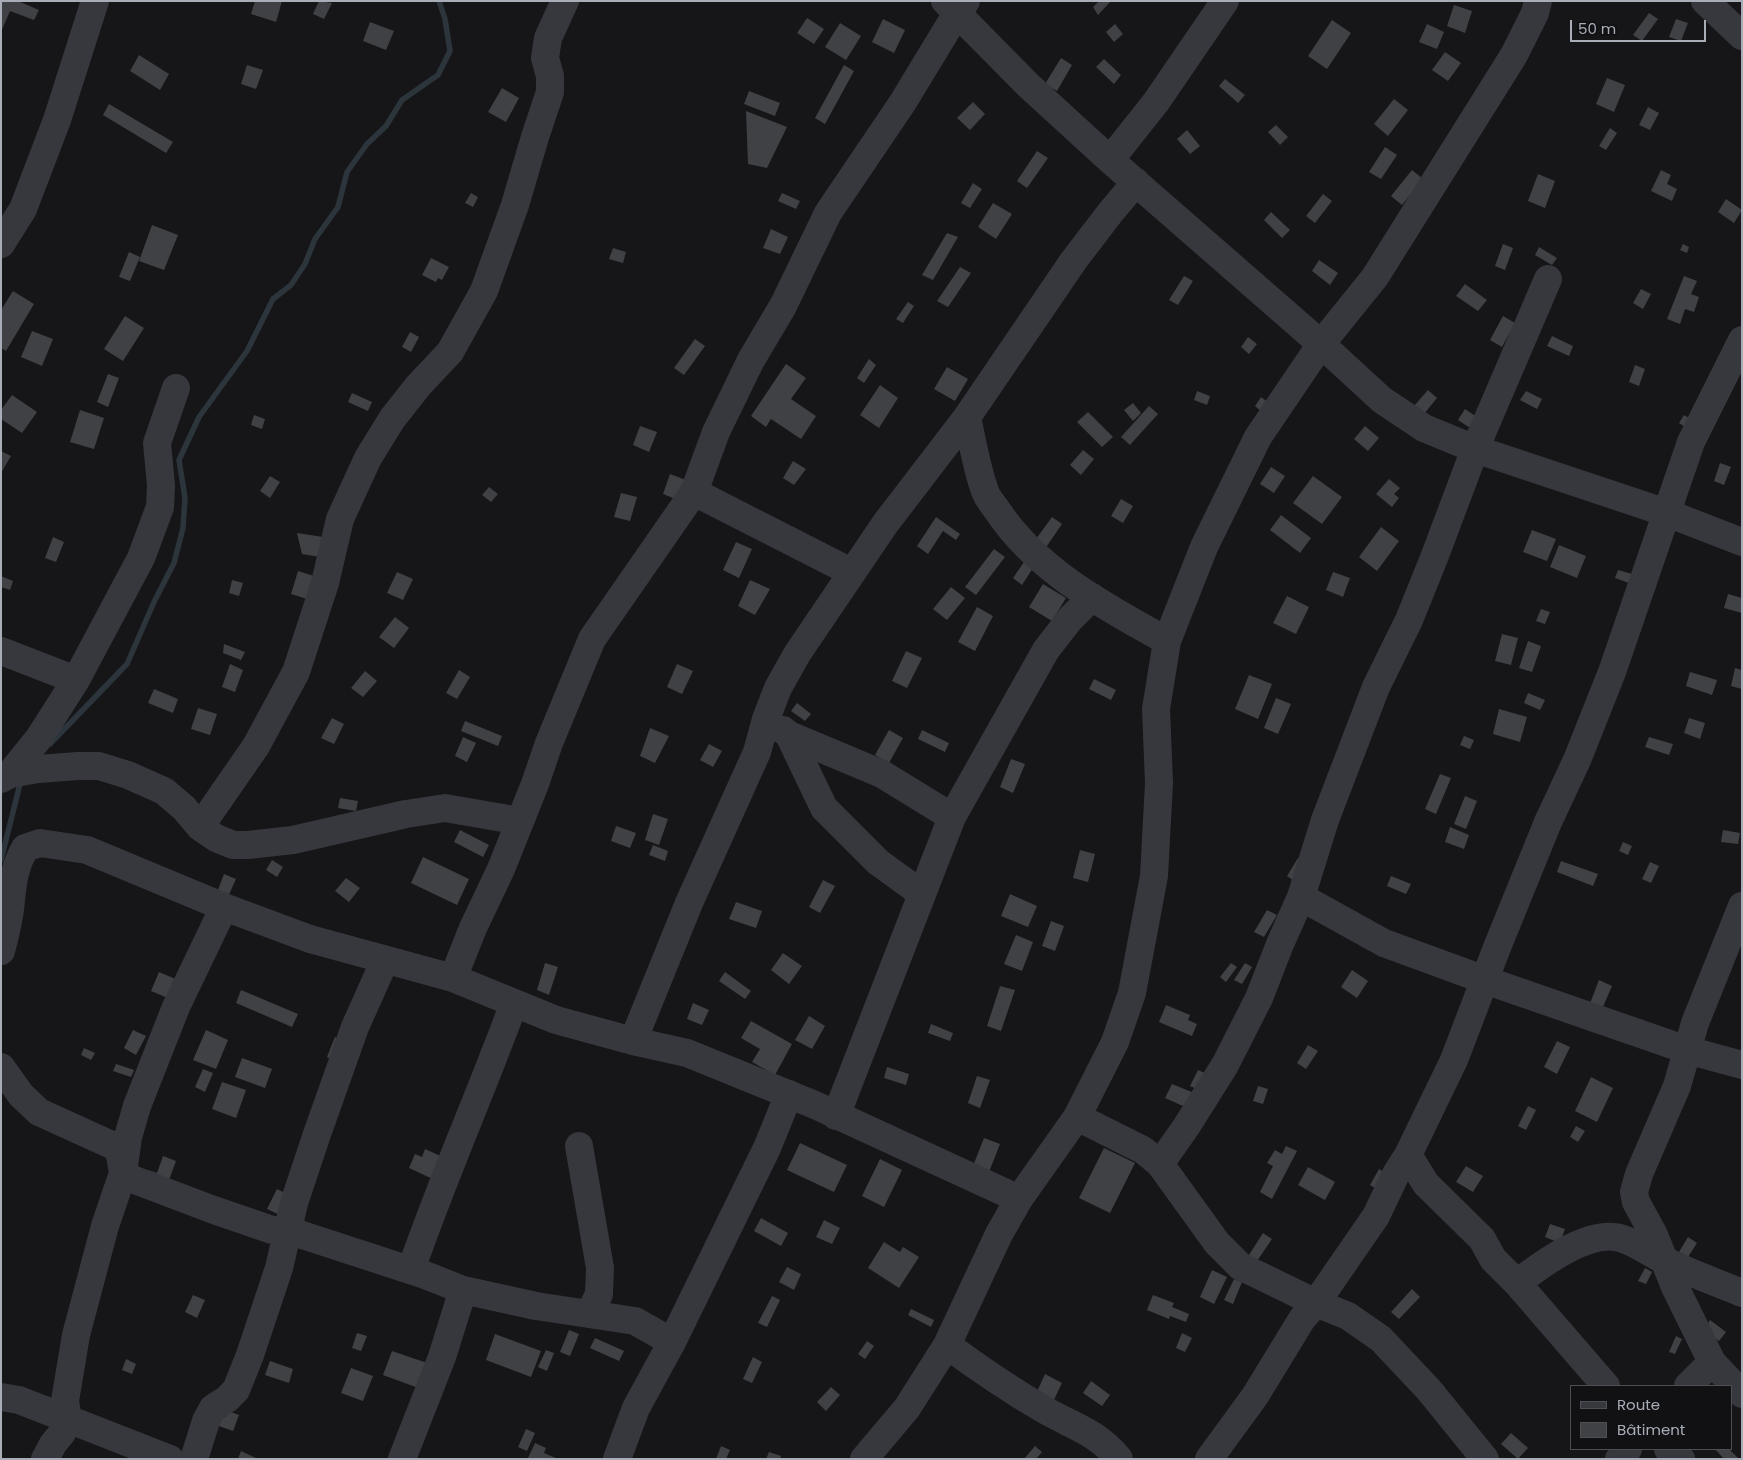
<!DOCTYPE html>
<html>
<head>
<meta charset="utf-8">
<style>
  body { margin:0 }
  #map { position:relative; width:1743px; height:1460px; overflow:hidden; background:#161618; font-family:Poppins,sans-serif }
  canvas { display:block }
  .frame { position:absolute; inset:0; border:2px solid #a8adb8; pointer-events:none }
  .legend { position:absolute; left:1570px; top:1385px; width:162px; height:65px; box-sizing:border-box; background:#111113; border:1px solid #4d4f55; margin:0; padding:6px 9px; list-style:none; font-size:15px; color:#a8adb8 }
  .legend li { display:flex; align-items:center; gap:10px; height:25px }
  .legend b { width:25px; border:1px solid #4d4f55 }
  .scale { position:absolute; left:1570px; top:20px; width:136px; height:22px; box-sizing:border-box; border:2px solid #a8adb8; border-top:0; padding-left:6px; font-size:15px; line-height:18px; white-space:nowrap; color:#a8adb8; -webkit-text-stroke:4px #111113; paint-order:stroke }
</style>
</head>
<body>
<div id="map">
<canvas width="1743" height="1460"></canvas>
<div class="frame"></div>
<ul class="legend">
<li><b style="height:6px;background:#37383d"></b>Route</li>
<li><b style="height:14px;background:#404145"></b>Bâtiment</li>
</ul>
<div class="scale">50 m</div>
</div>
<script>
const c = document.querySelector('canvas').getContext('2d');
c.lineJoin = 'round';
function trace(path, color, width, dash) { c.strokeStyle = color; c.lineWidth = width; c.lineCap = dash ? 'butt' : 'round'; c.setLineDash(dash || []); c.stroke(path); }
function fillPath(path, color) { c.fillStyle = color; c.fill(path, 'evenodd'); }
trace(new Path2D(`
  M50,744L127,664L154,602L174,563L183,528L185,498L179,460L199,417L247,351L273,299L291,285L305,264L315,239L338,207L347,172L367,144L386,126L402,100L438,75L450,51L445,19L439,1
  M1,860L21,780`), '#2c353c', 5.5);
fillPath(new Path2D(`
  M1,1H18L39,10L34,20L10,11L1,32Z
  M255,1H282L276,22L251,14Z
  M319,1L332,3L324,19L313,14Z
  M1099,1H1111L1098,15L1093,7Z
  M1454,5L1472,11L1465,33L1447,26Z
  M1649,13L1658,19L1642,41L1633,35Z
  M807,18L824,29L814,44L797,33Z
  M883,19L905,30L894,53L872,42Z
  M1676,19L1688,23L1681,41L1669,37Z
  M1332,20L1351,33L1327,69L1308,56Z
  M370,22L394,31L386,50L363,41Z
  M840,23L861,36L846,60L825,47Z
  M1115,24L1123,34L1114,42L1106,32Z
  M1427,24L1444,32L1437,49L1419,42Z
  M1445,52L1461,63L1448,81L1432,70Z
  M139,55L169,74L160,90L130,71Z
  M1061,58L1072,65L1057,91L1045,84Z
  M1104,59L1121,75L1114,84L1096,67Z
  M247,65L263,70L256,89L241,84Z
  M844,65L854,71L825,124L815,118Z
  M1607,78L1625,85L1614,112L1596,104Z
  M1225,79L1245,95L1238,103L1219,86Z
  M502,88L519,98L506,122L488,112Z
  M749,91L780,103L775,116L744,104Z
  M1394,99L1408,110L1388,136L1374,124Z
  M973,102L985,114L970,130L957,118Z
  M109,104L173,142L166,153L103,115Z
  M1648,107L1659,113L1650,130L1639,125Z
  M746,111L787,127L767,168L748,164Z
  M1276,125L1288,137L1280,145L1268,132Z
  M1610,128L1617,133L1606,150L1599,146Z
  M1187,130L1200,146L1190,154L1177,139Z
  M1385,147L1397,155L1381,179L1369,172Z
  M1037,151L1048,158L1027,188L1017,181Z
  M1412,170L1423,179L1402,205L1391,196Z
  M1661,170L1671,175L1667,184L1677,189L1672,201L1651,191Z
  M1538,174L1555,181L1545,208L1528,201Z
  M973,183L982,189L970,208L961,203Z
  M471,193L478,197L473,207L465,203Z
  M782,193L800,201L796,209L778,201Z
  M1323,194L1332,201L1315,223L1306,216Z
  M1726,199L1742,210L1734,223L1718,212Z
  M993,203L1012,214L996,239L978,227Z
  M1271,212L1290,230L1282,238L1264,220Z
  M152,225L178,235L164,270L139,261Z
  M771,229L788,237L780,254L763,248Z
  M947,233L958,237L933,280L922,275Z
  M1503,244L1513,248L1505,270L1495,266Z
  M1683,244L1689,247L1687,253L1680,250Z
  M1539,247L1557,258L1552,265L1535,255Z
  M613,248L626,252L623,263L609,259Z
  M129,252L140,257L130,281L119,277Z
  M431,258L449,267L442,280L438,278L436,282L422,275Z
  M1319,260L1338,273L1330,285L1312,271Z
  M960,267L971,273L948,307L937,301Z
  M1184,276L1193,281L1178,305L1169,300Z
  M1684,276L1697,281L1691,294L1699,297L1694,312L1685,309L1680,324L1667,319Z
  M1465,284L1487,300L1478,311L1456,296Z
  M1641,289L1651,294L1643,309L1633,303Z
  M13,291L34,304L6,351L1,348V310Z
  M908,302L914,306L903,323L896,319Z
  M125,316L144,328L123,361L104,349Z
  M1503,316L1515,323L1502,347L1490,340Z
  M32,331L53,339L42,366L21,357Z
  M410,332L419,337L411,352L402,347Z
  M1552,336L1573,346L1569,356L1547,346Z
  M1248,337L1257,344L1249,354L1241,347Z
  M695,339L705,346L684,375L674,368Z
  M869,359L876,365L864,383L857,378Z
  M786,364L806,378L791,399L816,416L801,439L771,419L766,427L751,416Z
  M1635,365L1645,369L1639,386L1629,382Z
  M947,367L968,379L955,401L934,389Z
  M108,374L119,378L108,407L97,402Z
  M880,385L898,398L879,428L860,415Z
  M1428,390L1437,398L1424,414L1414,406Z
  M1197,391L1210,396L1207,405L1194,400Z
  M1526,391L1542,399L1537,409L1520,400Z
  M352,393L372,402L368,411L348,402Z
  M12,395L37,412L22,433L1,419V410Z
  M1261,397L1269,403L1262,412L1255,406Z
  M1133,403L1141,413L1133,421L1124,410Z
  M1149,406L1158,414L1130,445L1121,437Z
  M1465,409L1480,419L1473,430L1458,420Z
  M80,410L104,418L94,449L70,442Z
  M1088,412L1113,437L1102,447L1077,422Z
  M254,415L265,419L262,429L251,425Z
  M1684,415L1694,421L1688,429L1679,423Z
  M640,426L657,432L649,452L633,445Z
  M1365,426L1379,438L1368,451L1354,439Z
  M1083,450L1094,459L1081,475L1070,465Z
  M1,451L11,456L1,473Z
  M793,461L806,469L794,485L783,478Z
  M1720,463L1731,467L1724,485L1714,481Z
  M1271,467L1285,476L1274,493L1260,484Z
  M670,474L686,480L678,500L663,494Z
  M270,476L280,482L270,498L260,491Z
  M1313,476L1342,497L1322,524L1293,503Z
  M1389,479L1400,488L1394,494L1399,498L1392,507L1376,494Z
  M489,487L498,494L491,502L482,495Z
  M621,493L637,497L630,521L614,517Z
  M1121,499L1133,506L1123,523L1111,516Z
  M1281,515L1311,538L1300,553L1270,530Z
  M936,517L960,534L956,540L943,531L928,554L917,546Z
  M1052,517L1062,524L1042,553L1031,546Z
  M1381,527L1399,541L1377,571L1359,557Z
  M1532,530L1556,539L1547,561L1523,552Z
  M297,533L323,537L320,557L302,554Z
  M53,537L64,542L56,562L45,558Z
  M736,542L752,549L739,578L723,570Z
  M1559,545L1586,556L1577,578L1550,567Z
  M994,549L1005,557L976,595L965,587Z
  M1024,562L1033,568L1022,585L1013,578Z
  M1618,570L1632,574L1629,583L1615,578Z
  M298,571L317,577L310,600L291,594Z
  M397,572L413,579L403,600L387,593Z
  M1333,572L1350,578L1343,597L1326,590Z
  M1,576L13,581L10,590L1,587Z
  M232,580L243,583L239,596L229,593Z
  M750,580L770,589L755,615L738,606Z
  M1043,584L1066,598L1052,621L1029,607Z
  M951,587L965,598L947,620L933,609Z
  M1728,594L1742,598V613L1724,608Z
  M1287,596L1309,607L1296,634L1273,623Z
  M977,607L993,616L975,651L958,642Z
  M1541,609L1550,612L1545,624L1536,621Z
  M395,617L409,628L394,648L379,637Z
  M1502,634L1518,638L1511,665L1495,661Z
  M1528,641L1541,646L1532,672L1519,668Z
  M224,644L245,652L241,660L223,653Z
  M906,651L922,658L907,688L892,681Z
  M230,664L243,670L235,692L222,687Z
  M677,664L693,671L682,694L667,687Z
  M1735,668L1742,670V689L1731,686Z
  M459,670L470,677L457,699L446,693Z
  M365,671L377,681L363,697L351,688Z
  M1690,672L1717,680L1712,695L1686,686Z
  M1249,675L1272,684L1258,719L1235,709Z
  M1094,679L1116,690L1111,700L1089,689Z
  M154,689L178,699L173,713L148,703Z
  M1528,693L1545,700L1540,710L1524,703Z
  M1276,698L1291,704L1278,734L1264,728Z
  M797,703L811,714L805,721L791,711Z
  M198,708L217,714L210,735L191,729Z
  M1499,709L1527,717L1520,742L1493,734Z
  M332,718L344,724L334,744L321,738Z
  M1689,718L1705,723L1700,739L1684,733Z
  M465,721L502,736L498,746L461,731Z
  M650,728L669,736L655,763L640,756Z
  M889,730L903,738L889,763L875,755Z
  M922,730L949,743L945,752L918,739Z
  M1464,736L1474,740L1470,749L1460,745Z
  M463,737L476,743L467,762L455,756Z
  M1649,737L1673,744L1669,755L1645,747Z
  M709,744L722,751L713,767L700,760Z
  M1011,759L1025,764L1013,793L1000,787Z
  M1440,774L1451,778L1436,814L1425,809Z
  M1465,796L1477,801L1466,829L1454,824Z
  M340,798L358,801L356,811L338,808Z
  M653,814L668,819L659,845L645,840Z
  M616,826L636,833L630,848L611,841Z
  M1450,827L1469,835L1464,849L1445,842Z
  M460,830L489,845L483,857L454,842Z
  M1723,830L1740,833L1738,844L1721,842Z
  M1623,842L1632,846L1628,855L1619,851Z
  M653,845L668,851L665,861L649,855Z
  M1080,850L1095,854L1088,882L1073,878Z
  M423,857L469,879L457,905L411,883Z
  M1298,858L1306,863L1294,881L1287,876Z
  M272,860L283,867L277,877L266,870Z
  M1561,861L1598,874L1593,886L1557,872Z
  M1650,862L1659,866L1651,883L1642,879Z
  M224,874L236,879L227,899L216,895Z
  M1391,876L1411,884L1406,894L1387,886Z
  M346,878L360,888L349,902L335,891Z
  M823,880L835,886L820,913L809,907Z
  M1010,894L1037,906L1028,927L1001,916Z
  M736,902L762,911L756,928L729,919Z
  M1267,910L1277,915L1264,937L1254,932Z
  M1051,921L1064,926L1055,951L1042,946Z
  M1016,935L1033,942L1022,971L1004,964Z
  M783,953L802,966L789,984L771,970Z
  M545,963L558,967L549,995L537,990Z
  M1231,963L1237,967L1226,982L1220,977Z
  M1245,963L1252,967L1242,984L1234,980Z
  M1352,970L1368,981L1357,998L1341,987Z
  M159,972L178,980L170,999L151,991Z
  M725,972L751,991L745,999L719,981Z
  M1599,980L1612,986L1599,1016L1587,1011Z
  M1000,986L1015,990L1001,1031L987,1026Z
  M241,990L298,1014L292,1027L236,1003Z
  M693,1003L709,1010L702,1025L687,1019Z
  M1166,1005L1190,1015L1188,1020L1197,1024L1192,1036L1159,1022Z
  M809,1016L825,1026L812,1049L795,1040Z
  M751,1021L792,1044L775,1075L752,1062L760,1049L741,1038Z
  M931,1024L953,1033L950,1041L928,1033Z
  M133,1030L146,1036L136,1055L124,1048Z
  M206,1030L228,1040L216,1069L193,1060Z
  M335,1037L344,1041L336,1061L327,1057Z
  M1557,1041L1570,1047L1557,1074L1544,1067Z
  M1308,1045L1318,1051L1306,1069L1297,1063Z
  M84,1048L95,1053L91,1060L81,1055Z
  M242,1058L272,1069L265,1088L235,1077Z
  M116,1064L134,1070L131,1077L113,1071Z
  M887,1067L909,1074L906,1085L884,1078Z
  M203,1069L213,1073L205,1092L195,1087Z
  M1198,1070L1207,1074L1199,1090L1190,1086Z
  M977,1076L990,1080L980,1108L968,1103Z
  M1591,1077L1613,1088L1597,1122L1575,1111Z
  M222,1082L246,1090L236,1118L212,1109Z
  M1172,1084L1199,1095L1192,1110L1165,1098Z
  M1258,1086L1268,1089L1263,1104L1253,1101Z
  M1528,1106L1536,1110L1526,1130L1518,1126Z
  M1576,1126L1585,1131L1578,1142L1570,1137Z
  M984,1138L1000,1144L989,1172L973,1166Z
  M800,1143L847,1165L834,1192L787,1170Z
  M1286,1146L1297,1151L1272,1199L1260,1192L1273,1166L1267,1163L1275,1150L1282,1154Z
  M1104,1148L1135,1163L1110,1213L1079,1198Z
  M425,1149L447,1159L437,1181L409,1168L415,1154L422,1157Z
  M163,1156L176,1161L166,1188L148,1170L157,1173Z
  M880,1159L902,1170L884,1207L862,1196Z
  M1466,1166L1483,1176L1473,1192L1456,1182Z
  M1308,1167L1335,1182L1325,1200L1298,1185Z
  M1379,1169L1387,1174L1378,1190L1370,1185Z
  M277,1189L289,1195L280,1215L267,1209Z
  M761,1218L788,1233L781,1246L754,1231Z
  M824,1220L840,1228L832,1244L816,1237Z
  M1550,1224L1565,1229L1560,1243L1545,1237Z
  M1263,1233L1272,1239L1255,1264L1247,1258Z
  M1688,1237L1697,1243L1688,1257L1679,1252Z
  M884,1242L900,1252L903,1247L919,1257L899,1288L868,1268Z
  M787,1267L801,1274L794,1290L779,1282Z
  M1645,1268L1652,1272L1646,1284L1638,1281Z
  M1212,1270L1227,1277L1214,1304L1200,1297Z
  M1234,1279L1242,1282L1233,1304L1224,1300Z
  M1412,1289L1420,1297L1399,1319L1391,1312Z
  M193,1295L205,1300L197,1318L185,1312Z
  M1153,1295L1174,1303L1172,1307L1189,1314L1186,1322L1170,1316L1169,1319L1147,1310Z
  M772,1296L780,1300L767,1327L758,1323Z
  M911,1309L934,1320L931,1327L908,1315Z
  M1710,1320L1726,1332L1719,1341L1704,1330Z
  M569,1330L579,1334L570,1356L560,1352Z
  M357,1333L367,1336L361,1351L352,1348Z
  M1182,1333L1192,1338L1185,1352L1176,1348Z
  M495,1334L541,1351L531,1377L486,1360Z
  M1676,1336L1682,1339L1675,1354L1669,1352Z
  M595,1338L624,1351L619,1361L590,1348Z
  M867,1341L874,1346L865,1359L858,1354Z
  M546,1350L554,1353L547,1371L538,1367Z
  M392,1351L430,1364L421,1389L383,1375Z
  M753,1357L762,1362L752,1383L743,1379Z
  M126,1359L136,1364L132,1374L122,1370Z
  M270,1361L293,1369L289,1383L265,1375Z
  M351,1368L373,1376L363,1401L341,1393Z
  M1045,1374L1062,1383L1051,1406L1034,1398Z
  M1091,1381L1110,1395L1102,1406L1083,1393Z
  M831,1387L840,1395L826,1411L817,1402Z
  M228,1411L239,1415L233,1431L213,1424L216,1413L226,1417Z
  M526,1429L535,1433L527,1451L518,1447Z
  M1511,1433L1528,1448L1518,1459L1501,1444Z
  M535,1443L546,1448L544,1453L558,1459L528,1458Z
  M721,1446L730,1450L726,1459H716Z
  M1035,1446L1042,1452L1036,1459H1024Z
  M1715,1449H1729L1739,1459H1724Z
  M241,1451L258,1459H238Z
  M769,1452L781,1456L780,1459H766Z`), '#404145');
trace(new Path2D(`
  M945,1L1028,85L1110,160L1321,344L1382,400L1424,428L1475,449L1667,513L1742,542
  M1705,1L1742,36
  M1110,160L1156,102L1225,1
  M1,244L23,209L57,120L95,1
  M967,417C972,440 977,470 985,491C987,498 993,504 997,510C1037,571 1106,607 1167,641
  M694,492L851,572
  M1,651L76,680
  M783,730L789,735L882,774L952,817
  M789,735L824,808L878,862L922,894
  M10,774L39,738L76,680L141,558L160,507L161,485L157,443L176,388
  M1,779L10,774L38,769L78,766H99L128,775L164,791L184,808L200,827L216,838L233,845H248L293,840L406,814L445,808L520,821
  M200,827L256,746L296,672L325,583L340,519L368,458L392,419L418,386L450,352L484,291L515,205L535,137L550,92V76L545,58L548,38L565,1
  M1301,897L1384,943L1485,980L1687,1050L1742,1065
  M1742,906L1695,1023L1677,1086L1639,1174L1634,1192L1636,1202L1654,1235L1675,1287L1712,1362L1742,1394
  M1,951C4,940 7,928 9,916C13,890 11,873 25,848L40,843L87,850L224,907L310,939L453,978L556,1020L633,1041L687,1053L815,1105L1019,1199
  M453,978L473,928L501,869L535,784L549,743L592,639L694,492L716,432L751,360L783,306L828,213L903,102L957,13L966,1
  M633,1041L689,903L757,752L766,719L778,688L797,654L885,524L967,417L1074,260L1110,213L1136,182
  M1,1067L21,1095L39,1112L116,1147L120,1155L123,1173L132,1179L211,1209L272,1230H287L425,1275L463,1290L536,1306L635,1321L672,1342
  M836,1116L952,817L1046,650L1070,619L1092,597
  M1077,1117L1143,1150L1160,1164L1217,1243L1240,1266L1316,1303L1348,1316L1381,1339L1429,1390L1485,1459
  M579,1146L600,1268L599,1294L590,1313
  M1408,1155L1426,1184L1482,1239L1493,1259L1517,1283L1606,1386
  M1160,1164L1186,1127L1225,1065L1259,998L1280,944L1301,897L1325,820L1376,687L1409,620L1434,558L1475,449L1548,279
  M411,1270C442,1180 481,1093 514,1003
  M1517,1283C1542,1264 1591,1227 1623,1239C1638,1244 1650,1253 1664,1260C1689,1273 1716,1282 1742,1293
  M947,1345C978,1368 1009,1389 1043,1409C1072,1426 1096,1431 1119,1459
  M1688,1386L1712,1362
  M1,1397L19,1400L170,1459
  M1668,1449L1681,1459
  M45,1459L53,1444L62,1433L68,1420L65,1401L76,1335L105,1226L123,1173L128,1137L137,1106L176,1007L224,907
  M194,1459L206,1421L213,1408L227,1399L236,1390L250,1355L279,1268L294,1203L317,1134L355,1027L385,960
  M402,1459L442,1357L463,1290
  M617,1459L636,1408L672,1342L767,1148L789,1094
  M864,1459L907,1408L947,1345L999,1234L1019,1199L1077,1117L1115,1042L1132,993L1154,876L1159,783L1156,709L1167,641L1204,547L1258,437L1321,344L1375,277L1514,55L1535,13L1538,1
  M1209,1459L1255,1396L1302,1319L1316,1303L1376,1216L1396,1174L1408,1155L1454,1060L1496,950L1548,822L1577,760L1612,672L1691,442L1742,340
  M1619,1459L1628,1449`), '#37383d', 28);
</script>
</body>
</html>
